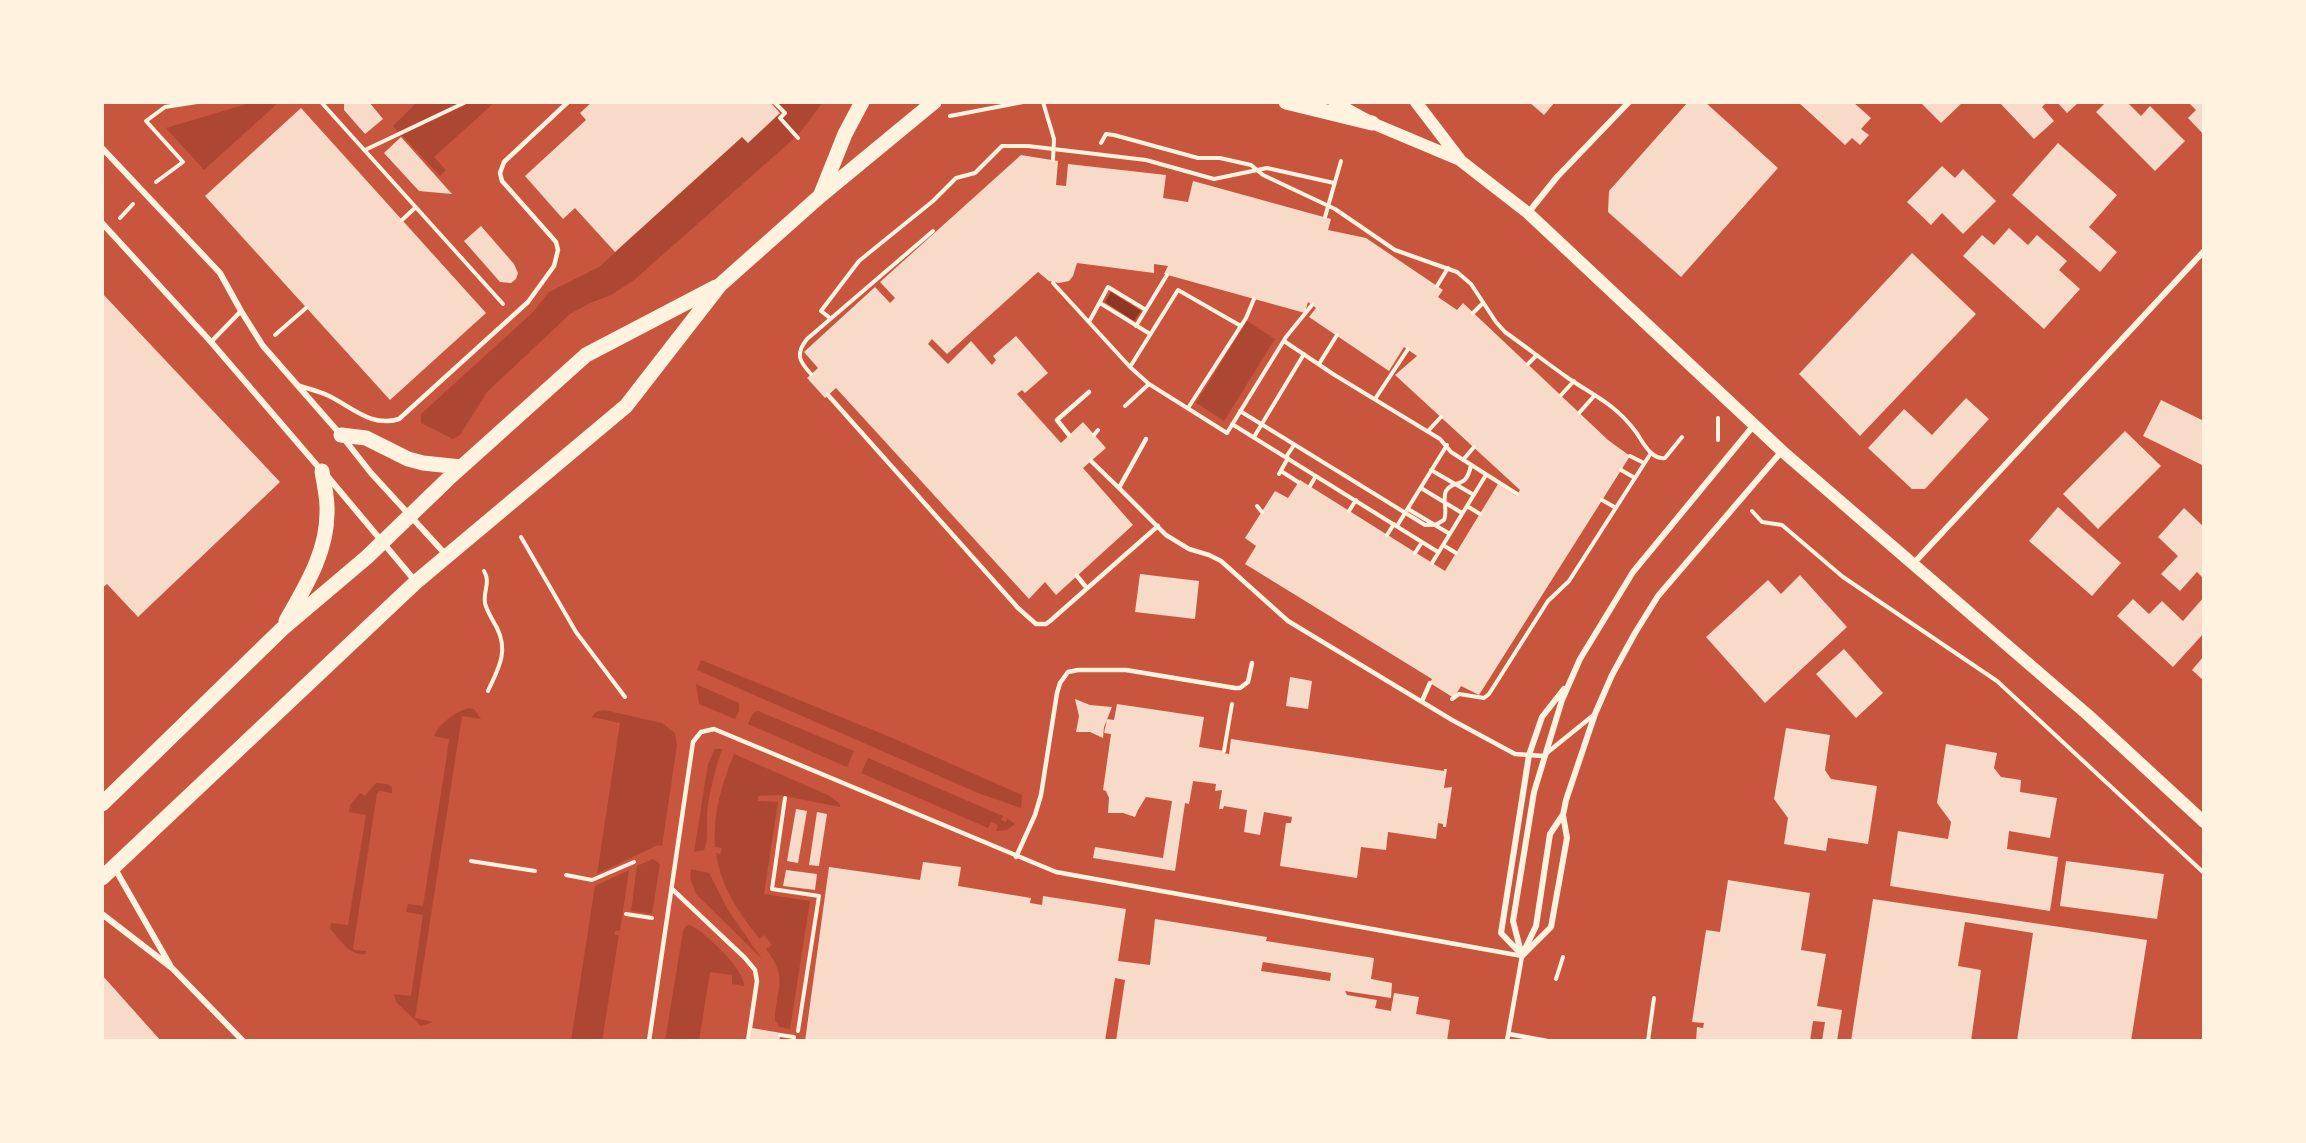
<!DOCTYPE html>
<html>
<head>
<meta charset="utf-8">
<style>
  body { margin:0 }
  #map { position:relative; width:2306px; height:1143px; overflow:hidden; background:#c8553d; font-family:"Source Serif 4",serif }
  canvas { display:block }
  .frame { position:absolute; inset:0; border:104px solid #fff3e0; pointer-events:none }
</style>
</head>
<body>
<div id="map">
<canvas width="2306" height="1143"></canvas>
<div class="frame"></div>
</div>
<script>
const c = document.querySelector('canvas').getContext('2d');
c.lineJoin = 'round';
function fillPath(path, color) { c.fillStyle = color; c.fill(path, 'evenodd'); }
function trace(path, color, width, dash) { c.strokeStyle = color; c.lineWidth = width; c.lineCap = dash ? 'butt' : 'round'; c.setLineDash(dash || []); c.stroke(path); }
fillPath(new Path2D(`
  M253,102H279L204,170L166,128Z
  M417,102H495L434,157L446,170L440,176L393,126Z
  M779,102H823L798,135L634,280L611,295L590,303L570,314L487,392L460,435L453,439L421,423V414L532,313L549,292L599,267L742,137L748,142L780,113L774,106Z
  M1247,321L1275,339L1224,421L1196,403Z
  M701,660L890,737L1022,795L1021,808L978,793L697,670Z
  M696,684L739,703V711L735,719L699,704Z
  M469,708L474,709L481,719L462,716L415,1018L433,1022L421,1026L396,1002L394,994L411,996L423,915L406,912L408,904L423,906L446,761L449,739L434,736C439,724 456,711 469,708Z
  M604,710L662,723L675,733L677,745L662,846L658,845L597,874L620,723L592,717L596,712Z
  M758,711L854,751L847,767L748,724L753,713Z
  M715,749H722C715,769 710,790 707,811C706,823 709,839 704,850L694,852L708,764Z
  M734,754L828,795L840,804V807L780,795L758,796V801L778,802L764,894L810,901L790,1029L780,1027L775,1020C776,987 789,979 766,949L772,945L764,935L760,939C738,912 721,887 716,853L720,854L722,848L715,847C713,813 722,784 734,754Z
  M868,758L1003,816L1001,820L1006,822L1007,818L1015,824L1007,830L996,831L998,825L991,822L988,828L861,773Z
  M376,783L387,784L392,787V793L379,791L377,794L353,948L355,950L367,951L365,954C349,956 340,939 330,929L331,923L348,925L366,815L349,812L350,805L360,793L365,796Z
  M653,859L660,864L652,914L631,911L637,866Z
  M691,869L709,873L728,910L762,959L696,894L690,878Z
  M629,870L620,931H615V935H619L602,1041H571L595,886Z
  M690,925C705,932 745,970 744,986L732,984V975L710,972L699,1041H665L683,931L686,926Z`), '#ae4732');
fillPath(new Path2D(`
  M1111,292L1141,311L1134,321L1105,302Z`), '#8f3625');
fillPath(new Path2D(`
  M344,102H369L383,119L365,134L344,110Z
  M592,102H770L780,113L748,143L742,137L615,252L575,208L563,219L525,176L586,120L580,113Z
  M1529,102H1555L1544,115Z
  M1688,102H1705L1778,168L1681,277L1608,212L1609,191Z
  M1798,102H1853L1871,118L1861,129L1869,135L1860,145L1852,138L1845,145Z
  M1920,102H1963L1941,123Z
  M1999,102H2047L2042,107L2054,121L2034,139Z
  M2057,102H2079L2067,113Z
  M2106,102H2127L2141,116L2150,106L2185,141L2155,171L2096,112Z
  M2188,102H2204V135L2188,118L2196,110Z
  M301,108L486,313L390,400L205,196Z
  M401,137L452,194L419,191L384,153Z
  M2058,143L2117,195L2089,227L2117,252L2100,272L2012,195Z
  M1021,155L1058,161L1056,185L1066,186L1068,164L1166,175L1163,198L1188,202L1193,181L1331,219L1328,230L1366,238L1443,290L1438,297L1457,310L1463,303L1608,440L1630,456L1479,695L1461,686L1454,698L1430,683L1432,679L1245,564L1256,546L1245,538L1275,491L1288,498L1300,480L1445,571L1498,484L1516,496L1520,490L1395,375L1417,356L1404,347L1389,371L1309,317L1316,308L1308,302L1305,313L1164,274L1168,266L1154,264V273L1077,263L1073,276L1069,281L1059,283L1049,281L1038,272L947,354L932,339L928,344L948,364L971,341L992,365L996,360L993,356L1016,336L1048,373L1025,393L1022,390L1017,394L1061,443L1083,422L1106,448L1083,468L1133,525L1056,595L1045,582L1029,599L836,388L825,398L807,378L818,368L804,352L875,287L890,303L895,298L880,282Z
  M1942,166L1955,178L1963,169L1996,201L1963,234L1942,213L1931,225L1907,202Z
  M481,226L514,264L518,273L516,279L511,283L500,282L464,241Z
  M2009,228L2028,245L2037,235L2067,261L2059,270L2080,289L2044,329L1963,256L1982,235L1994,245Z
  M1912,253L1976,314L1860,436L1799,374Z
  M102,293L280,482L138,617L107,584L102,588Z
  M1966,398L1989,419L1925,489H1912L1868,448L1904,409L1932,435Z
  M2161,400L2204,421V466L2143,436Z
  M2125,431L2161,466L2098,529L2063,494Z
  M2058,507L2121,563L2092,596L2029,541Z
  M2184,508L2204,527V579L2197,572L2180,591L2161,574L2178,556L2158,537Z
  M1140,574L1199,581L1195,619L1135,612Z
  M1800,575L1847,627L1765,703L1706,637L1768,580L1781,594Z
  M2204,597V633L2173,667L2117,616L2133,599L2149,614L2162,601L2183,621Z
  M1844,649L1883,693L1856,718L1816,674Z
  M2204,656V681L2192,670Z
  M1290,677L1312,681L1308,709L1286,706Z
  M1075,699L1090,705L1112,707L1104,727L1103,738L1090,732H1076L1079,716Z
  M1117,704L1204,717L1199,747L1224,751V753L1229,754L1231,739L1444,771V769H1447L1444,788L1452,787L1446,827H1443V824L1438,823L1436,839L1388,832L1386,850L1361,847L1357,878L1280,866L1286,823H1291L1292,817L1264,812L1260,835L1244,832L1247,810L1224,806L1223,809H1219L1222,790L1215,791L1216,784L1193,781L1189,804L1185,803L1175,871L1093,858L1095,847L1163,858L1172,801L1146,797L1138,810L1135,817L1123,813H1108L1109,798L1106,791L1103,790L1111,734L1104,733L1107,719L1114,720Z
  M1786,728L1830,735L1825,770L1831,779L1877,786L1868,844L1828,838L1826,851L1784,844L1788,818L1774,799Z
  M1946,744L1997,753L1994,768L2001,777L2021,780L2020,792L2057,798L2050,838L2009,831L2007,849L2058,857L2050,911L1890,886L1898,831L1948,839L1951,822L1937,803Z
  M796,809L807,811L798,863L787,861Z
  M817,812L827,814L819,866L809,865Z
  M2066,861L2164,874L2157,919L2060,906Z
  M923,862L961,867L958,886L1031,898L1030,903L1042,905L1043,896L1126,909L1118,961L1150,965L1155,919L1267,937L1266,941L1374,958L1371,979L1392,983L1391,998L1345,991L1347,995L1377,1000L1375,1008L1391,1011L1394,993L1419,997L1416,1014L1450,1020L1447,1041H1116L1125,980L1115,978L1105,1041H805L829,867L920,880ZM1263,962L1331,973L1330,981L1261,971Z
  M786,870L817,874L815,890L783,886Z
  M1728,880L1810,893L1801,950L1826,954L1817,1006L1842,1010L1837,1041H1822L1825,1022L1813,1021L1810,1041H1696L1697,1027L1703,1028L1704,1023L1692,1022L1706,930L1720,932Z
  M1873,899L2147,940L2131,1041H2017L2033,933L1965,922L1958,966L1981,970L1971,1041H1851Z
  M102,975L161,1041H102Z
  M752,1028L781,1033L779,1041H750Z`), '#f7dbc8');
trace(new Path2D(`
  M321,102L503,304
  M774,102L785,113L780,118L798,138
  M1043,102L1054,139L1053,160
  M950,116L1023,102
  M1101,143L1106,134L1114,135L1198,158H1220L1251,165L1263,175L1335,209L1395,250L1457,272L1471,284L1496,322L1505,332C1526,347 1547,363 1568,378C1596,397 1615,404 1636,432C1643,442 1651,460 1665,458L1682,437
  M365,150L466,102
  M156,182L183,162L146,121L165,107L197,102
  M1325,217L1341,161
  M120,218L133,204
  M402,220L416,207
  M1053,283L1130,367L1149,384L1227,433L1286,337L1312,305
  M1437,286L1448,268
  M1100,303L1150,334
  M1473,313L1483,303
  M830,318L821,311L859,261L933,201L956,178L975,173L1002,146H1028L1146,160L1214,179L1267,168L1334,183
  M1089,322L1108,287L1146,310
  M1136,326L1167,275
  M275,335L306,308
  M1284,341L1333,374L1440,439L1451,452L1517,494
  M1319,364L1337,335
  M1528,364L1537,355
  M1130,367L1178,290L1241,326
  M811,374C799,361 795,354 807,339L933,231
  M1561,395L1574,381
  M1375,399L1408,349
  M1125,406L1149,384
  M1188,408L1246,318L1254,299
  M1240,411L1425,525H1435L1444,520C1448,511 1442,499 1446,491C1454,478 1466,491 1471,465
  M1579,413L1595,395
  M1232,424L1438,552
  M1428,431L1441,417
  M1094,435L1098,430
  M1254,437L1304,354
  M1718,440V418
  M1630,456L1644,463
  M1286,457L1294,445
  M1463,460L1474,447
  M1431,470L1474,495
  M1621,470L1635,478
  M1281,471L1298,482
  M1279,474L1288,458
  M1310,486L1316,476
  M1421,488L1462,513
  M1602,500L1616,508
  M1257,506L1262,512
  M1467,506L1480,514
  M1408,509L1450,534
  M1349,511L1356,500
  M1752,511L1762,522L1782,525L1843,577L1997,681L2204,873
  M1397,526L1447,445
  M1387,535L1394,524
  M521,537L576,632L625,697
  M1443,545L1456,553
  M1415,553L1422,542
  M1432,563L1486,475
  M484,571C491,582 483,591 485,603C487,612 493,620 497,628C509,652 498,669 488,691
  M1452,699L1459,694L1484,698L1489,694L1548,601L1569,581L1651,453
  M1224,751L1232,704
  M785,798L772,889L819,896L798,1031
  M471,861L535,871
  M566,875L592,880L634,862
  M626,914L652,918
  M1556,979L1563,957
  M780,1035L794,1037L793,1041
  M1648,1041L1654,998`), '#fff3e0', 4);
trace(new Path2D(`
  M211,342L241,311
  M300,386C309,389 318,391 327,395C351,406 371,428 399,419L528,302L554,266L558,250L556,242L502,181L500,173L504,162L568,102
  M828,395L1018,608L1036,624H1046L1050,621L1158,526
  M1069,435L1057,420L1089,392
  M1146,439L1119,488L1166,535L1189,549L1209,555L1221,561L1288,621L1452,720L1515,754L1543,756L1595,714
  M1091,461L1119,488
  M1077,576L1086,587
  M1422,701L1430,683
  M1016,857L1035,815L1041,795L1057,693L1060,683L1068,672L1078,670H1126L1235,688H1240L1248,682L1252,663
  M672,889L745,958L755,970L757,981L748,1041
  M1509,1034L1547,1041
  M649,1041L693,742L701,732L714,729L1056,872L1522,956L1507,1041`), '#fff3e0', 4.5);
trace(new Path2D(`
  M102,148L220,273L241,311L263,346L341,435L371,473L447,556
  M1528,213L1557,177L1629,102
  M102,223L211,342L321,470
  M328,477L416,582
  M1913,564L2204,251
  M114,867L170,965
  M102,914L172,968L243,1041
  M1524,951L1536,926L1550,834L1562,816
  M1522,955L1501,933L1529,755L1542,717L1564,689
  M1522,956L1513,921L1534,792L1562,700L1580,659L1633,572L1754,425
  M1522,956L1551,927L1567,838L1563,815L1566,800L1595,714L1612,675L1635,633L1658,596L1782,451`), '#fff3e0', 6);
trace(new Path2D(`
  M1334,102L1372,123L1460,160
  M1416,102L1461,161L1528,213L1782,451L2088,715L2204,822`), '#fff3e0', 12);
trace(new Path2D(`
  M1286,102L1372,123
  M821,194L845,134L862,102
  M341,435L366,438L408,459L423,463L461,467
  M286,621C305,587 327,553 327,513C328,499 324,485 322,471
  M102,804L282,629L367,557L448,479L586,355L716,287
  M102,878L416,582L626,406L720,285L820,196L934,102`), '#fff3e0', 15);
</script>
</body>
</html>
